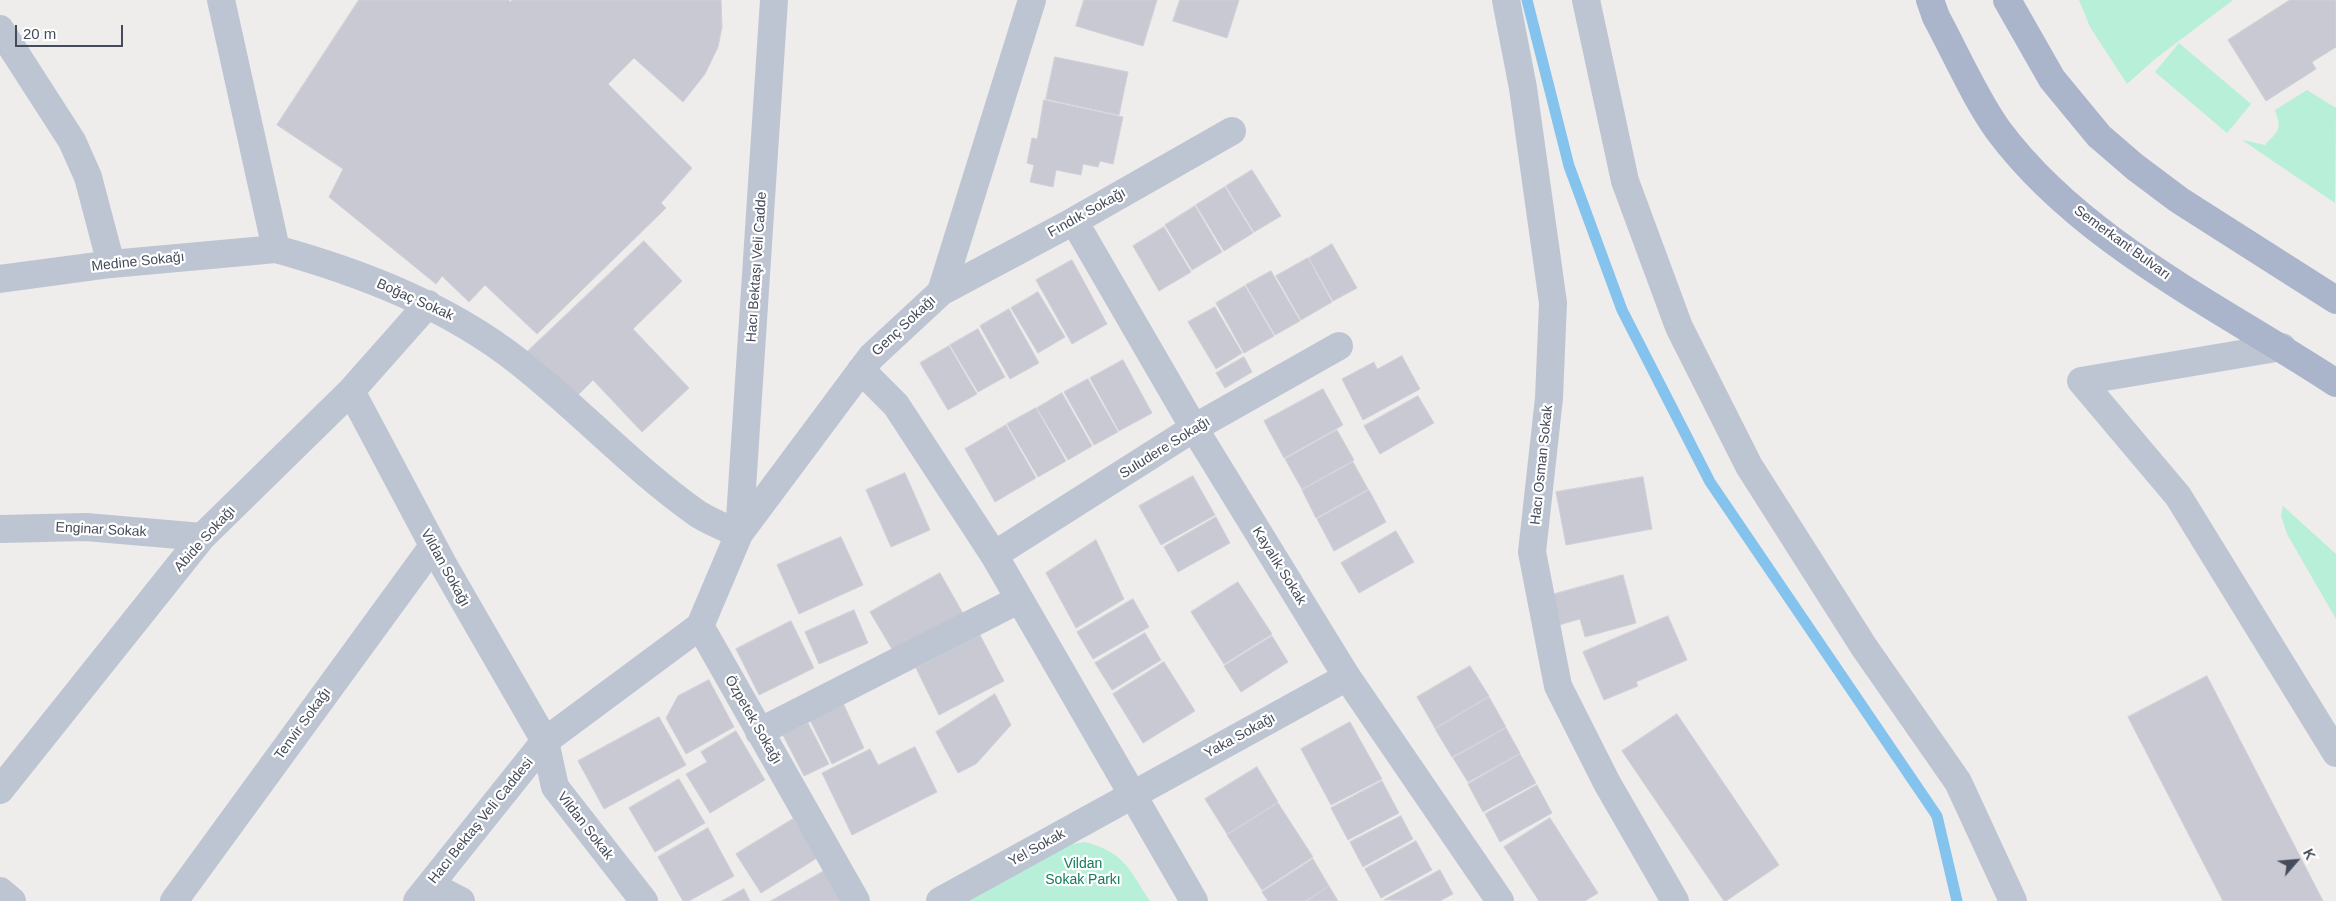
<!DOCTYPE html>
<html>
<head>
<meta charset="utf-8">
<style>
  body { margin:0 }
  #map { position:relative; width:2336px; height:901px; overflow:hidden; background:#efecec; font-family:Arial,sans-serif }
  canvas { display:block }
  .north { position:absolute; left:2271px; top:836px; width:50px; height:50px; -webkit-text-stroke:4px #fff; paint-order:stroke; rotate:63deg; font-size:14px; font-weight:700; line-height:20px; text-align:center; color:#444b5a }
  .north::after { content:''; display:block; margin:auto; width:18px; height:22px; background:#444b5a; clip-path:polygon(50% 0,100% 100%,50% 72%,0 100%) }
  .scale { position:absolute; left:15px; top:25px; width:108px; height:22px; box-sizing:border-box; border:2px solid #444b5a; border-top:0; padding-left:6px; font-size:15px; line-height:18px; white-space:nowrap; color:#444b5a; -webkit-text-stroke:4px #fff; paint-order:stroke }
</style>
</head>
<body>
<div id="map">
<canvas width="2336" height="901"></canvas>
<div class="north">K</div>
<div class="scale">20 m</div>
</div>
<script>
const c = document.querySelector('canvas').getContext('2d');
c.lineJoin = 'round';
function fillPath(path, color) { c.fillStyle = color; c.fill(path, 'evenodd'); }
function trace(path, color, width, dash) { c.strokeStyle = color; c.lineWidth = width; c.lineCap = dash ? 'butt' : 'round'; c.setLineDash(dash || []); c.stroke(path); }
function write(font, color, halo, rows, align = 'center') {
  c.font = font + ' Arial,sans-serif'; c.lineWidth = 4.5; c.setLineDash([]); c.textBaseline = 'middle'; c.strokeStyle = halo; c.fillStyle = color; for (const [text, x, y, turn = 0] of rows) {
    c.save(); c.translate(x, y); c.rotate((+turn || 0) * Math.PI / 180); c.textAlign = isNaN(turn) ? turn : align; if (halo) c.strokeText(text, 0, 0); c.fillText(text, 0, 0); c.restore();
  }
}
fillPath(new Path2D(`
  M2079,0H2233L2155,59L2127,84L2090,27Z
  M2179,43L2251,104L2227,133L2155,72Z
  M2307,90L2336,108L2335,203L2242,140L2265,145C2279,130 2282,130 2275,110Z
  M2283,506L2336,554V619L2287,534L2281,516Z
  M1085,842C1125,853 1128,868 1150,901H965L1067,845Z`), '#b7efd8');
trace(new Path2D(`
  M1527,0L1569,166L1622,310L1710,482L1937,816L1957,901`), '#83c3ee', 11);
const building = new Path2D(`
  M359,0H508L511,2L512,0H721L722,27L718,47L705,74L683,102L634,58L608,84L692,168L661,203L666,208L537,334L485,285L469,302L442,276L436,284L329,197L343,169L277,125Z
  M1084,0H1157L1143,46L1076,26Z
  M1180,0H1239L1227,38L1173,21Z
  M2290,0H2336V47L2312,62L2316,69L2266,101L2228,40Z
  M1055,57L1128,72L1119,115L1046,99Z
  M1044,100L1123,117L1113,164L1100,161L1098,167L1083,164L1081,175L1056,170L1053,187L1030,182L1034,165L1027,163L1032,138L1037,139Z
  M1252,170L1281,216L1254,232L1226,186Z
  M1225,187L1253,233L1224,251L1196,205Z
  M1195,206L1222,252L1192,270L1165,225Z
  M1164,227L1191,272L1159,291L1133,246Z
  M644,241L682,281L633,329L689,388L642,432L593,380L573,400L527,352Z
  M1332,244L1357,288L1333,301L1309,258Z
  M1308,258L1332,302L1301,320L1276,276Z
  M1072,260L1107,324L1072,344L1036,280Z
  M1271,271L1300,321L1275,335L1246,285Z
  M1245,286L1274,336L1244,353L1216,303Z
  M1038,292L1065,337L1038,353L1011,308Z
  M1215,307L1242,353L1216,369L1188,322Z
  M1009,309L1039,363L1010,379L980,326Z
  M978,329L1005,377L978,392L950,345Z
  M949,346L977,394L948,410L920,363Z
  M1402,356L1420,389L1363,420L1342,379L1374,362L1377,369Z
  M1244,357L1252,372L1225,388L1216,373Z
  M1123,360L1152,413L1119,431L1090,378Z
  M1088,379L1118,432L1094,445L1064,392Z
  M1323,389L1343,425L1284,458L1264,421Z
  M1062,393L1092,446L1068,460L1037,408Z
  M1418,396L1434,423L1380,454L1364,426Z
  M1036,408L1066,461L1038,477L1007,424Z
  M1006,425L1036,478L995,502L965,449Z
  M1337,430L1354,460L1302,489L1285,459Z
  M1353,462L1368,489L1316,518L1302,490Z
  M905,473L930,530L891,547L866,490Z
  M1193,476L1215,515L1161,545L1139,506Z
  M1643,477L1652,529L1566,545L1556,492Z
  M1369,490L1386,522L1334,551L1317,519Z
  M1216,517L1230,543L1178,572L1164,547Z
  M1396,531L1414,562L1359,593L1341,563Z
  M841,537L863,585L799,614L777,565Z
  M1096,540L1124,599L1076,628L1046,573Z
  M940,573L965,617L896,656L870,612Z
  M1623,575L1636,623L1585,637L1580,619L1552,627L1544,597Z
  M1238,582L1272,634L1224,664L1191,612Z
  M1133,599L1149,627L1093,659L1077,632Z
  M854,610L868,643L819,664L805,632Z
  M1668,616L1687,660L1636,682L1638,686L1604,700L1583,652Z
  M791,621L814,668L759,695L736,649Z
  M1145,633L1161,660L1112,690L1095,663Z
  M980,635L1004,681L939,715L916,668Z
  M1272,636L1288,662L1241,692L1224,666Z
  M1164,662L1195,711L1143,743L1113,694Z
  M1470,666L1489,696L1435,728L1417,697Z
  M2207,676L2323,901H2223L2128,717Z
  M709,680L734,727L686,754L666,718L678,696Z
  M995,694L1011,725L976,764L958,773L936,732Z
  M1489,697L1506,727L1452,757L1435,729Z
  M842,701L864,748L832,764L809,718Z
  M1677,714L1779,865L1726,901H1724L1622,751Z
  M659,717L686,765L604,809L578,761Z
  M1350,722L1382,779L1331,805L1301,749Z
  M808,723L829,764L804,776L783,735Z
  M1506,728L1520,753L1468,782L1453,758Z
  M736,731L765,780L710,813L686,774L707,762L701,752Z
  M915,747L937,792L852,835L822,773L870,749L878,765Z
  M1520,754L1536,783L1483,812L1468,784Z
  M1257,767L1278,802L1227,834L1205,799Z
  M679,779L705,823L655,852L629,808Z
  M1382,781L1399,813L1348,840L1331,808Z
  M1537,785L1552,813L1500,842L1485,814Z
  M1278,803L1313,857L1262,890L1227,835Z
  M1401,816L1413,839L1363,867L1350,842Z
  M1550,818L1598,893L1585,901H1539L1504,847Z
  M793,819L817,858L761,893L736,854Z
  M708,828L734,876L689,901H683L658,857Z
  M1416,841L1432,870L1381,898L1365,869Z
  M1313,859L1329,886L1305,901H1268L1262,892Z
  M1440,870L1453,894L1440,901L1384,900Z
  M824,871L842,901H771Z
  M1329,886L1338,901H1307Z
  M744,889L750,901H722Z`);
fillPath(building, '#c8c9d2');
trace(building, '#d0d0d8', 1);
trace(new Path2D(`
  M221,0L276,249C362,273 448,306 519,362C580,410 634,469 698,514C711,522 726,528 739,534
  M1506,0L1523,88L1553,303L1549,398L1532,552L1558,686L1607,783L1675,901
  M1586,0L1625,181L1679,327L1749,466L1864,647L1958,782L2013,901
  M0,29L72,141L88,177L111,264
  M1074,221L1194,428L1347,677L1500,901
  M0,279L111,264L276,249
  M941,292L1074,221L1232,131
  M2282,347L2081,381L2178,496L2336,753
  M861,370L896,405L994,555L1194,901
  M351,391L444,566L545,741L555,787L644,901
  M0,529L86,527L202,537
  M739,534L774,0
  M994,555L1194,428L1339,346
  M759,732L1018,600
  M0,790L202,537L351,391L428,304
  M430,885L461,901
  M0,891L12,901
  M174,901L433,546
  M417,901L545,741L700,626
  M856,901L700,626L739,534L871,357L941,292L1032,0
  M940,901L1347,677`), '#bec5d2', 28);
trace(new Path2D(`
  M1930,0L1936,17C1955,52 1975,98 1998,130C2081,242 2222,308 2336,383
  M2007,0L2052,79L2099,136L2135,167L2179,200L2336,300`), '#aab5cc', 28);
write('14px', '#444b5a', '#fff', [
  ["Fındık Sokağı",1087,213,-29],
  ["Semerkant Bulvarı",2122,243,36],
  ["Medine Sokağı",138,262,-6],
  ["Hacı Bektaşı Veli Cadde",757,267,-86],
  ["Boğaç Sokak",415,300,24],
  ["Genç Sokağı",904,326,-43],
  ["Suludere Sokağı",1165,448,-32],
  ["Hacı Osman Sokak",1542,465,-84],
  ["Enginar Sokak",101,530,3],
  ["Abide Sokağı",205,539,-48],
  ["Kayalık Sokak",1279,566,58],
  ["Vildan Sokağı",445,568,61],
  ["Özpetek Sokağı",753,720,60],
  ["Tenvir Sokağı",303,724,-54],
  ["Yaka Sokağı",1240,736,-29],
  ["Hacı Bektaş Veli Caddesi",481,821,-51],
  ["Vildan Sokak",585,826,52],
  ["Yel Sokak",1037,848,-29]
]);
write('14px', '#137c5c', '#fff', [
  ["Vildan",1083,864],
  ["Sokak Parkı",1083,880]
]);
</script>
</body>
</html>
